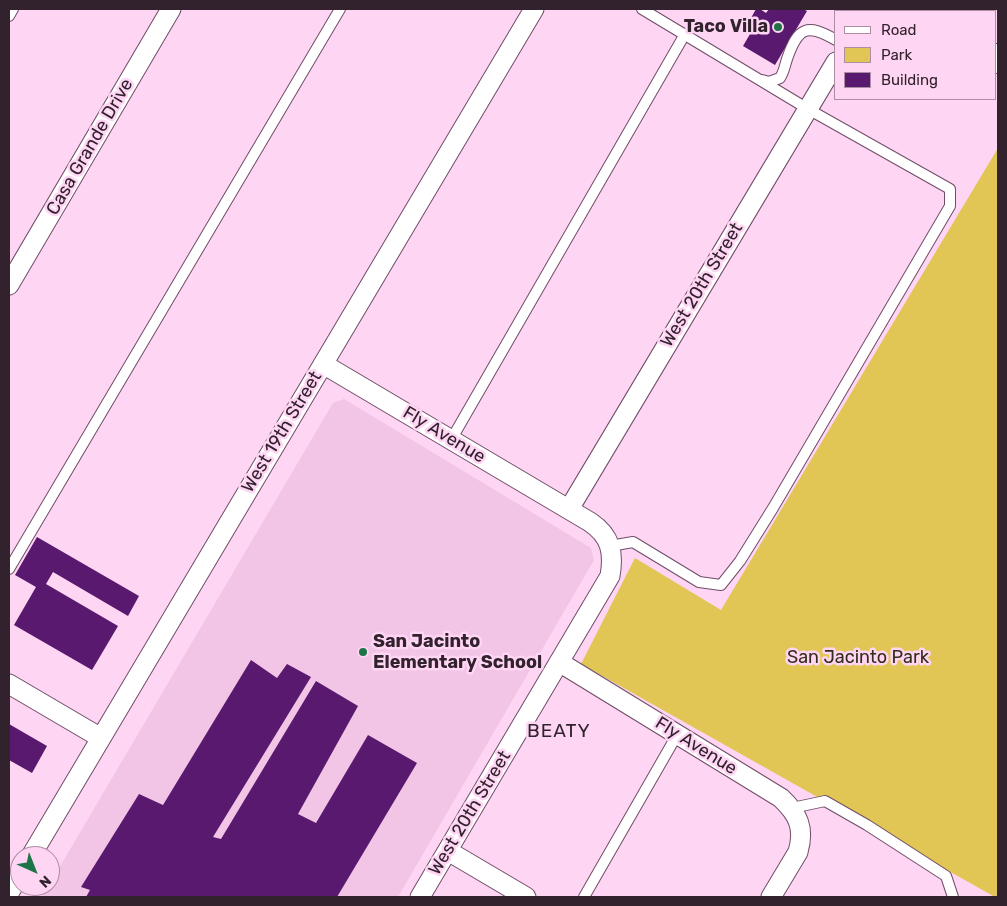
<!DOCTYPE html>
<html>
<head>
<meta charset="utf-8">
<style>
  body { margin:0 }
  #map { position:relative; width:1007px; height:906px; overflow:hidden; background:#fed5f3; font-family:Rubik,sans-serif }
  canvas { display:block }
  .frame { position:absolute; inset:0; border:10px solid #31222d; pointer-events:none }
  .legend { position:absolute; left:834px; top:10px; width:162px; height:90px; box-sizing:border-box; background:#fed5f3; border:1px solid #ac8da4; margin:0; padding:6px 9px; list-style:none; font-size:15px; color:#31222d }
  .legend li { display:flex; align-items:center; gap:10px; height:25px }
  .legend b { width:25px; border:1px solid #ac8da4 }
  .north { position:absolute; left:10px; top:846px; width:50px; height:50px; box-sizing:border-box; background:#fed5f3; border:1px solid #ac8da4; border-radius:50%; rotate:136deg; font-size:14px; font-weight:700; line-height:20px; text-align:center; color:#31222d }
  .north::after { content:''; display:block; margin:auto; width:18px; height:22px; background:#1d7447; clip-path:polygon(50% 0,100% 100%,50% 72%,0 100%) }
</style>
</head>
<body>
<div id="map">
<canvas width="1007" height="906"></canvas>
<div class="frame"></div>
<ul class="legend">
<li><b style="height:6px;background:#fff"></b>Road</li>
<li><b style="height:14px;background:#e1c655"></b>Park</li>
<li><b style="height:14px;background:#58196e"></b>Building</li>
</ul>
<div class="north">N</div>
</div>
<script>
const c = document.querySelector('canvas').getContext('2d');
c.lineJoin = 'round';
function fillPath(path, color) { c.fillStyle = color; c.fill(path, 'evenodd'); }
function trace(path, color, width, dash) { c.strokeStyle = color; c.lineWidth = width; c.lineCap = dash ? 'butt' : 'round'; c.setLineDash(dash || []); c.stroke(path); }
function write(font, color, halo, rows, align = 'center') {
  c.font = font + ' Rubik,sans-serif'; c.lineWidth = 5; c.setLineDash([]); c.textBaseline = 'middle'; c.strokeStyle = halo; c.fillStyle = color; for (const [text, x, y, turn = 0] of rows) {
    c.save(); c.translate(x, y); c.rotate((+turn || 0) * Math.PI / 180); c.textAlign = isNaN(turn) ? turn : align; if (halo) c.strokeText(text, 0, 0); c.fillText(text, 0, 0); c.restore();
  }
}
fillPath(new Path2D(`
  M344,399L591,548L594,560L398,897H42L333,403Z`), '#f2c4e6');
fillPath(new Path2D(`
  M998,148V897H995L581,664L635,558L721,610Z`), '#e1c655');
fillPath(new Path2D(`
  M756,9H760L766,13L769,9H803L807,11L775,65L743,46L757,22L751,18Z
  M37,537L139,596L128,616L53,572L46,584L118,626L92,670L14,625L36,587L15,575Z
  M251,660L277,678L287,664L311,677L213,837L221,839L316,681L358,706L298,814L316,823L368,735L417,763L337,897H86L90,890L81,887L139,794L163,805Z
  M9,724L47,746L32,773L9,760Z`), '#58196e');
const lane = new Path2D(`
  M9,16L13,9
  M762,80L769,82L780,78C784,72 785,65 787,59C798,27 807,23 836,40
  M451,440L685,34
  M610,546L633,542L699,582L721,585L740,561L773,508L950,206V189L808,109L642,9
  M9,569L340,9
  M792,808L825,801L867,825L946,876L953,897
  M584,897L677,735`);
const street = new Path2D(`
  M866,11L867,9
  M966,11L967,9
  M9,285L171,9
  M323,364L590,522C611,536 614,553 610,576L420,897
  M569,509L836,62
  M559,662L781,798C798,814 805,828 798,852L771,897
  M9,684L101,738
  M448,851L526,897
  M31,856L534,9
  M9,893L20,874`);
const secondary = new Path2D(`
  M913,9L917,11
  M996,58L998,59`);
trace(lane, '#6f4d67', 12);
trace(street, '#6f4d67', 21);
trace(secondary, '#6f4d67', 30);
trace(lane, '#fff', 10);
trace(street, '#fff', 19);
trace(secondary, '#fff', 28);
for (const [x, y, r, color] of [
  [778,27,5,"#1d7447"],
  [363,652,5,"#1d7447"]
]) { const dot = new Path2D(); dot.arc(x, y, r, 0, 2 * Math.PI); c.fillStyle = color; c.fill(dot); trace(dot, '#fed5f3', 2); }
write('bold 18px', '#31222d', '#fed5f3', [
  ["Taco Villa",768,27],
  ["San Jacinto",373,642,"left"],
  ["Elementary School",373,663,"left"]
], 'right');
write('18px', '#31222d', '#fed5f3', [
  ["Casa Grande Drive",90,147,-60],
  ["West 20th Street",702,285,-59],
  ["West 19th Street",282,432,-59],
  ["Fly Avenue",444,435,31],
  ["Fly Avenue",696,746,32],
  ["West 20th Street",470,813,-59]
]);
write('18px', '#332e19', '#fed5f3', [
  ["San Jacinto Park",858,658]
]);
c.letterSpacing = '1px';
write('19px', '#31222d', '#fed5f3', [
  ["BEATY",559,732]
]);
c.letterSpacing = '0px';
</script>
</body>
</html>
